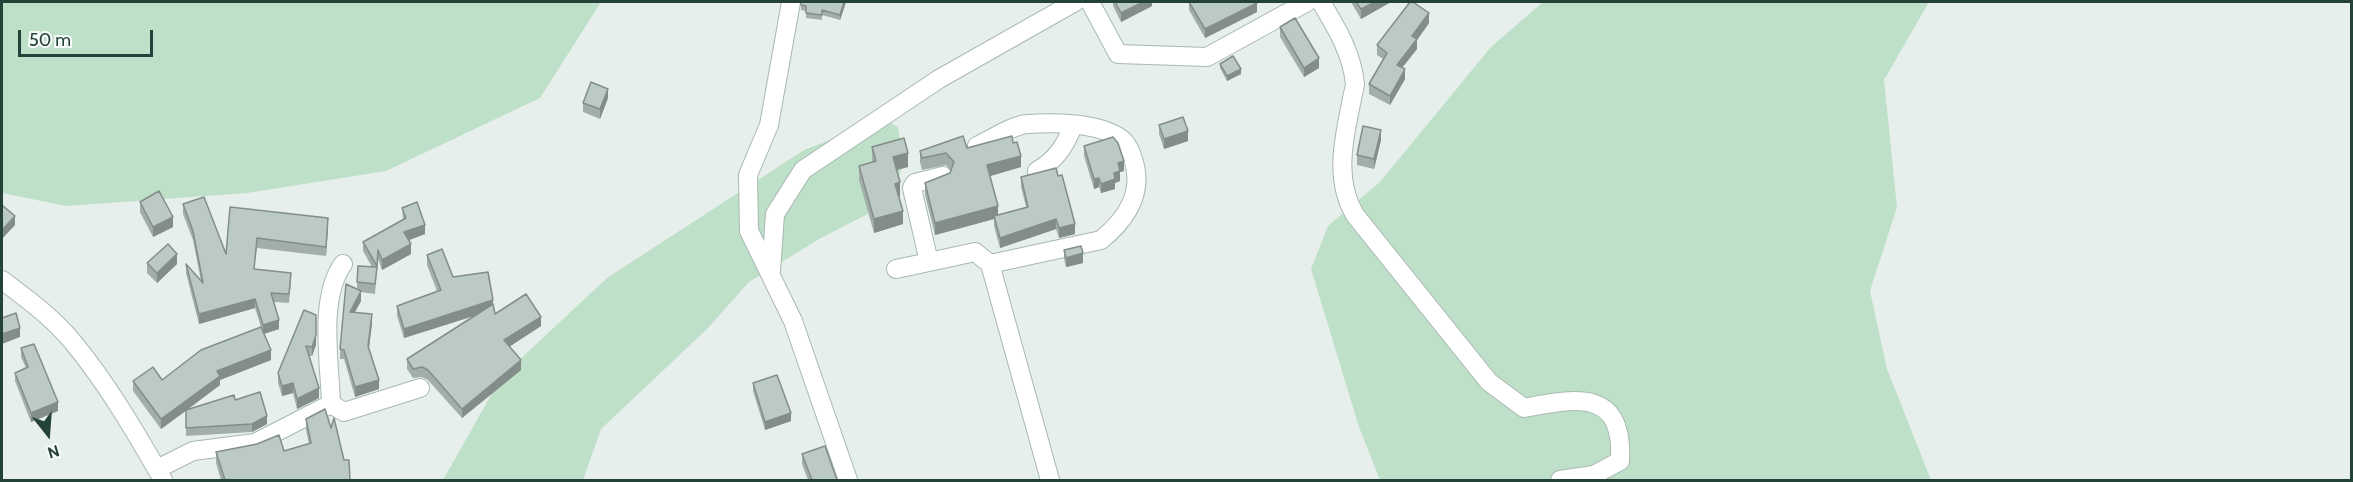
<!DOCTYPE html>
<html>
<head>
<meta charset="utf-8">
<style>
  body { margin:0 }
  #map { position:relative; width:2353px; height:482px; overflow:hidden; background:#e6efeb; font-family:Cabin,sans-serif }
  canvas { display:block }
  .frame { position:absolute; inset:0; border:3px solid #24423a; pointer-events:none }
  .north { position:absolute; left:18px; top:404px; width:60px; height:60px; -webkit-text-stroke:4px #f7fbf9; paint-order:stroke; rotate:163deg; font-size:16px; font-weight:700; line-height:24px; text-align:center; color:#24423a }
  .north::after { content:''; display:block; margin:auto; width:21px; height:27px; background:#24423a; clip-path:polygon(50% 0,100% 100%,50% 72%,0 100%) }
  .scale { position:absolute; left:18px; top:30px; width:135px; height:27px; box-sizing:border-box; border:3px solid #24423a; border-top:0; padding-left:8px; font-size:18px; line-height:21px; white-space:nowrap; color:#24423a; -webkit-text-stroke:4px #f7fbf9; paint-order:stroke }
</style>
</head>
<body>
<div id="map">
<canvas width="2353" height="482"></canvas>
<div class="frame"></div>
<div class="north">N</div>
<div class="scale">50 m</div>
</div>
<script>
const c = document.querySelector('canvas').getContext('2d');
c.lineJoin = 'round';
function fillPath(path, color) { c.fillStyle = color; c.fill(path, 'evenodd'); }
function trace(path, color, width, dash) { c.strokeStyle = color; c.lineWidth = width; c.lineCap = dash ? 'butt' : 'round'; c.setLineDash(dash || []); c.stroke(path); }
fillPath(new Path2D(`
  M2,2H601L540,98L386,171L247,193L66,206L2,193Z
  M1543,2H1929L1884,80L1897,207L1870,291L1887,369L1931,480H1380L1359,427L1311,269L1328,226L1380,182L1491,47Z
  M884,119L898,127L903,158L895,200L821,238L749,282L706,330L601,429L583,480H443L502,376L607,278L804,150Z`), '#bfe0c8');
const minor = new Path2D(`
  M791,2L769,125L748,175L749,231L793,321L848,480
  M1090,2L1118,54L1207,57L1307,2
  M1321,2C1336,27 1352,53 1355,84C1347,127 1331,175 1355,215L1489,382L1524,408C1576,398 1624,388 1620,461L1594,475L1560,480
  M977,146C992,139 1012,125 1028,124C1053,122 1093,123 1115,135C1124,139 1129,147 1132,156C1145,191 1128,218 1101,240L990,264L1050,480
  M1037,171C1056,160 1065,146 1073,126
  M943,176L915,183L912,188L929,262L975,252L990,264
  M896,269L929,262
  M771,271L775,214L803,170L939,79L1075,2
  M2,280C26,298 52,317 72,341C107,383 136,433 163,480
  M331,404L344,412L420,388
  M157,469L193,451L255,443L331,404C330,363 318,299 343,264`);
trace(minor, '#a8b8b2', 20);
trace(minor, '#fff', 18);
fillPath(new Path2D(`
  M801,2H846L840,20L822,15V20L806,18V11L801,10Z
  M1113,2H1152V6L1121,22L1113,6Z
  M1189,2L1257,3V12L1205,38L1189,10Z
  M1351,2H1391L1361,19Z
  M1429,23L1417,40V49L1402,68L1405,79L1390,105L1369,94V84L1383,59L1377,55V45Z
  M1280,27L1319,68L1304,77L1280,37Z
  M1220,64L1241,74L1227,81L1220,68Z
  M608,98L600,119L583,112V103Z
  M1159,125L1188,141L1164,149L1159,134Z
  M1381,140L1374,169L1357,165V155Z
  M1084,146L1124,171L1120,172V181L1115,183V189L1101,193L1099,187L1094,189L1084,156Z
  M872,147L908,167L896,170L903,224L874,233L859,180V166L872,163Z
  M967,148L1021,167L990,176L998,215L1026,207L1021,187V177L1075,234L1059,238L1056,229L1000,248L994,226V219L935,235L925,195V183L950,173L951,171L946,165L922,170L920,162V151Z
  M140,202L173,227L153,237L140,212Z
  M183,204L226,254L230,207L328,227L326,256L257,248L254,269L291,282L289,303L274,302L279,329L264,334L271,360L220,380V385L187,410L235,400L267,424L252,432L186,436V411L161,429L133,391V381L162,380L261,327L255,308L199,324L186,273V264L201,281L193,240L183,214Z
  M402,208L425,234L409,240L411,254L382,270L378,259L375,294L361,292V301L355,312L372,323L369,348L379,389L355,397L344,359H340V349L357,289V282L372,267L363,251V242L403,219Z
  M1064,250L1083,263L1066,267L1064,259Z
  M427,255L453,277L493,304L495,314L541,326L509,347L521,370L462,418L428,380L422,377L413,378L407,369V359L476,315L404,338L397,316V306L437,291L427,265Z
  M147,263L177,264L157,283L147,273Z
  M304,310L316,345L312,356H309L319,398L297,409L293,393L282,396L278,383V373Z
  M21,348L58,411L31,422L15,381V373L26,368L21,357Z
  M753,383L791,421L765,430L753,391Z
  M306,419L331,428L344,460L350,480H221L216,463V452L284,451L309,444L306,430Z
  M802,454L837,480H808L802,464Z`), '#a1aea9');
fillPath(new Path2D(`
  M844,2H846L840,20V15Z
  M1143,2H1152V6L1121,22V13Z
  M1375,2H1391L1361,19V9Z
  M1257,3V12L1205,38V29Z
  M1429,13V23L1417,40V49L1397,74V65L1412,36Z
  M1319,58V68L1304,77V68Z
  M1241,69V74L1227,81V76Z
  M1405,69V79L1390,105V96Z
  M608,89V98L600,119V109Z
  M1381,130V140L1374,169V159Z
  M1188,131V141L1164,149V139Z
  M908,153V167L893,171V157Z
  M1021,156V167L987,177V165Z
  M1124,161V171L1120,172V181L1115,183V189L1101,193V184L1114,173L1118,163Z
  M1099,178V187L1094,189V179Z
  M900,182V196L895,197V184Z
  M998,206V218L994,216V219L935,235V223Z
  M903,211V224L874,233V219Z
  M15,216V225L2,239V230Z
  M173,217V227L153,237V227Z
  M328,218V227L326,256V247Z
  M1056,219V229L1000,248V238Z
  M1075,224V234L1059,238V228Z
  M425,225V234L404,242V232Z
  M411,244V254L382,270V260Z
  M1083,253V263L1066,267V258Z
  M177,254V264L157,283V273Z
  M361,291V301L350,321V312Z
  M255,299V308L199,324V314Z
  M493,300V310L404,338V329Z
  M372,314V323L368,356V346Z
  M541,317V326L504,350V340Z
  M279,320V329L263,334V325Z
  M20,328V337L2,344V334Z
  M316,335V345L312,356V347Z
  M271,350V360L220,380V385L161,429V419L217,371Z
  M521,360V370L462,418V409Z
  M379,380V389L355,397V387Z
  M293,383V393L282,396V386Z
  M319,388V398L297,409V399Z
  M58,402V411L31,422V413Z
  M791,413V421L765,430V422Z
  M267,416V424L252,432V424Z`), '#838d89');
const building = new Path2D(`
  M801,2H844L840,15L822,10V15L806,13V6L801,5Z
  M1115,2H1143L1121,13Z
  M1189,2H1256L1257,3L1205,29Z
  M1356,2H1375L1361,9Z
  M1410,2H1413L1429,13L1412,36L1417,39L1397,65L1405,69L1390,96L1369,84L1387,53L1377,45Z
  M1295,18L1319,58L1304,68L1280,27Z
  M1233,56L1241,69L1227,76L1220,64Z
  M591,82L608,89L600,109L583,103Z
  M1183,117L1188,131L1164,139L1159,125Z
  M1363,126L1381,130L1374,159L1357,155Z
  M963,136L967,148L1012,136L1013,143L1017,142L1021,156L987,165L998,206L935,223L925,183L950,173L954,162L946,153L922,158L920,151Z
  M1113,137L1118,143L1124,161L1118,163L1120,171L1114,173L1115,179L1101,184L1099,178L1094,179L1084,146Z
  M904,138L908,153L893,157L900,182L895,184L903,211L874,219L859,166L876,161L872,147Z
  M1056,168L1058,176L1062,175L1075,224L1059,228L1056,219L1000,238L994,216L1028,207L1021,177Z
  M159,191L173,217L153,227L140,202Z
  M204,197L226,254L230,207L328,218L326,247L257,238L254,269L291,273L289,294L271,293L279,320L263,325L255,299L199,314L186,264L203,283L193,231L183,204Z
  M417,202L425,225L404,232L411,244L382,260L378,250L377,266L363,242L406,218L402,208Z
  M2,205L15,216L2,230Z
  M168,244L177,254L157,273L147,263Z
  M1081,246L1083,253L1066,258L1064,250Z
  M442,249L453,277L488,272L493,300L404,329L397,306L441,290L427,255Z
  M358,266L377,267L375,284L357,282Z
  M346,284L361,291L350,312L372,314L368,346L379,380L355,387L344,350L340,349Z
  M526,294L541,317L504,340L521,360L462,409L428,370L422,367L413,369L407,359L493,304L495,314Z
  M304,310L316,315V335L312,347L306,346L319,388L297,399L293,383L282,386L278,373Z
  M16,313L20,328L2,334V318Z
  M261,327L271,350L217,371L220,376L161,419L133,381L153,367L162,380L201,350Z
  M34,344L58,402L31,413L15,373L28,367L21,348Z
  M777,375L791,413L765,422L753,383Z
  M260,392L267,416L252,424L186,428V410L234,395L235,400Z
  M325,409L331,428L334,418L344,460H349L350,480H225L216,452L257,444L279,435L284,451L311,443L306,419Z
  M825,446L837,480H812L802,454Z`);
fillPath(building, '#bbcac4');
trace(building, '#838d89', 1.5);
</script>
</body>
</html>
